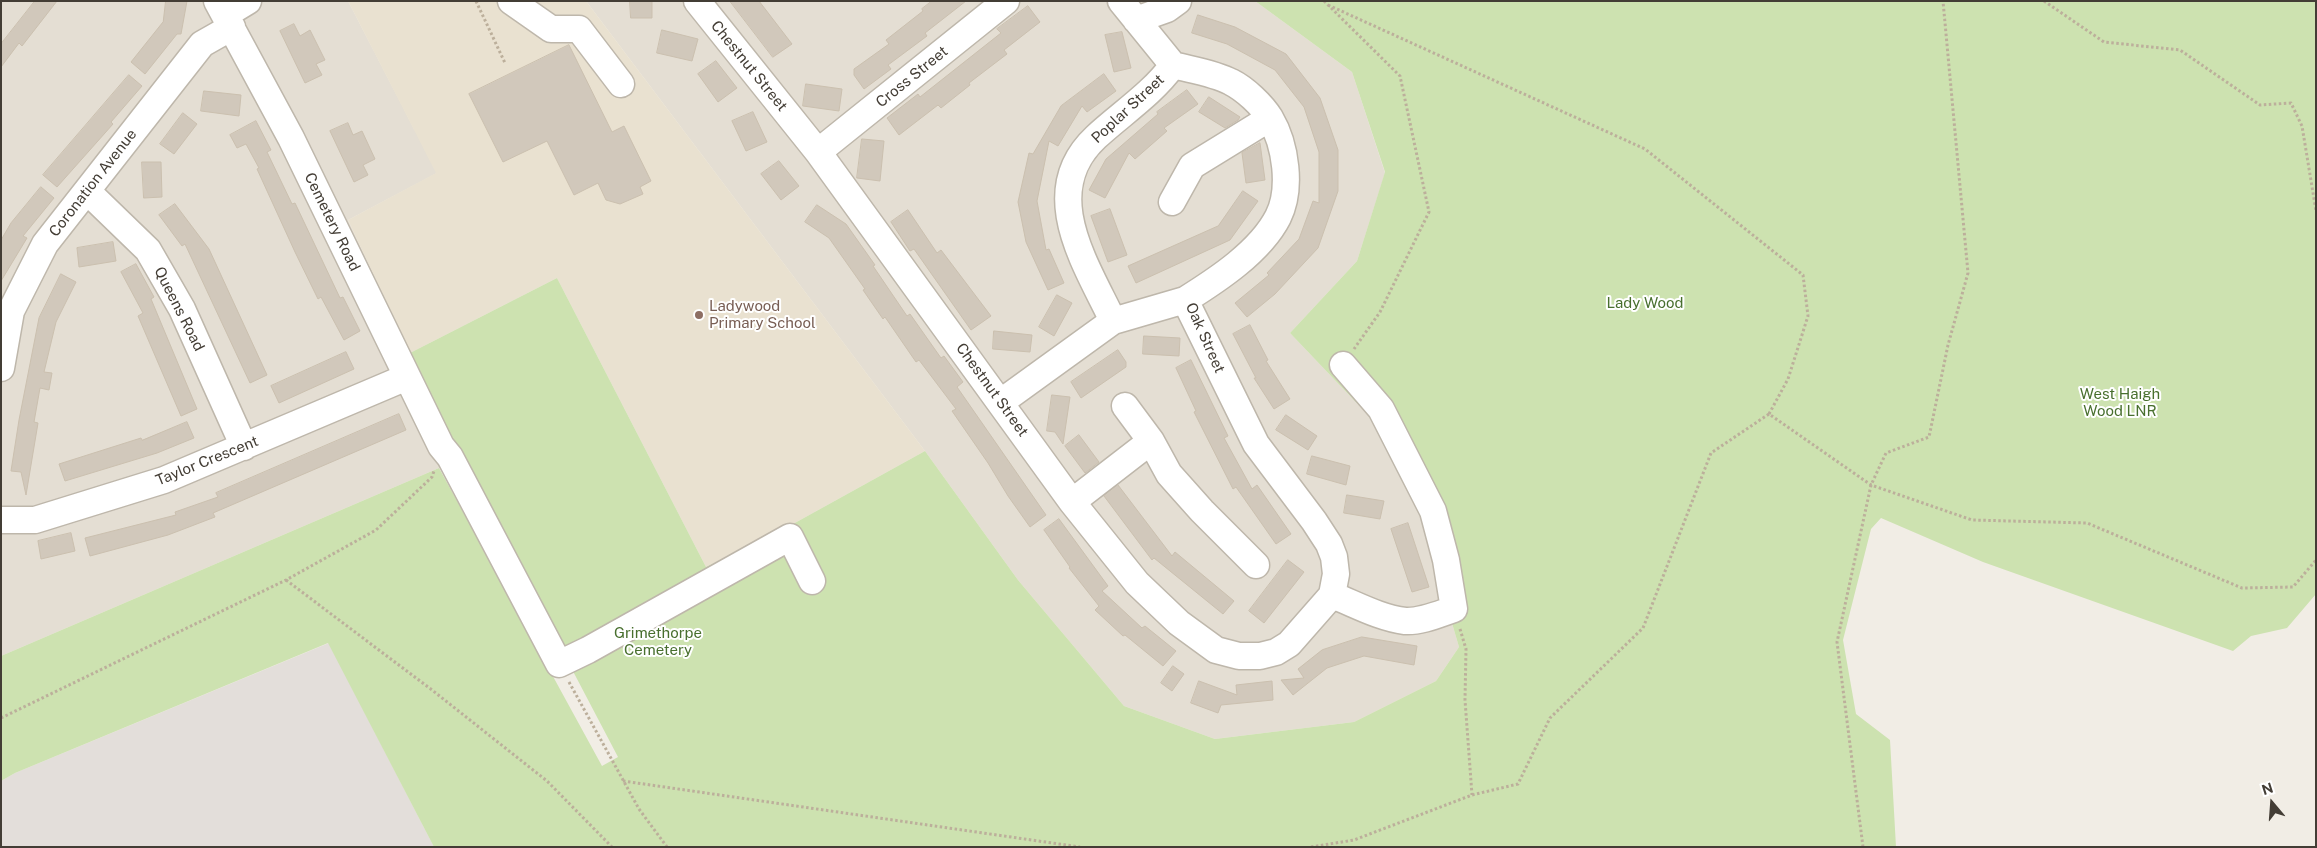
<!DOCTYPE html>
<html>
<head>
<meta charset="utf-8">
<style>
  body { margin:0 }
  #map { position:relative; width:2317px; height:848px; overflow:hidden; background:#f1ede5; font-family:"Public Sans",sans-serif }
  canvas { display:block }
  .frame { position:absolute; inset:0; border:2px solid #433d35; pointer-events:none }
  .north { position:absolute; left:2247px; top:778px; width:50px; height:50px; -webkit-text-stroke:4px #fff; paint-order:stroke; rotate:342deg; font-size:14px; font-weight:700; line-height:20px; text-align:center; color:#433d35 }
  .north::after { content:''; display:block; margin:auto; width:18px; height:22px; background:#433d35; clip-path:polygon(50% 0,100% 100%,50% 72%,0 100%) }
</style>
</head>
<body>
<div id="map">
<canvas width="2317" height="848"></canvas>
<div class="frame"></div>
<div class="north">N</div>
</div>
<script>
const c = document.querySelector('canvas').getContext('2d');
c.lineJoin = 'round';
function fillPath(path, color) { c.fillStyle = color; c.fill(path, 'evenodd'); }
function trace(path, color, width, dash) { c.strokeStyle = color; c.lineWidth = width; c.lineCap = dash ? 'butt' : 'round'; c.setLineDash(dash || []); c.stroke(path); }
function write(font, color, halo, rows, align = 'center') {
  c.font = font + ' "Public Sans",sans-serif'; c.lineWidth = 4; c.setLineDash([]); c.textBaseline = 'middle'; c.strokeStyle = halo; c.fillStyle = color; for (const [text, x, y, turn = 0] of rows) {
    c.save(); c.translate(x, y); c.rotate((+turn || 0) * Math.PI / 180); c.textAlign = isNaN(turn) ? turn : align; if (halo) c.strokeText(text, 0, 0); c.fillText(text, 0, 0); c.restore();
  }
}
fillPath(new Path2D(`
  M1,1H348L437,173L348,220L460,456L439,468L1,656Z
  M586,1H1255L1352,72L1385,173L1357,261L1290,333L1371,418L1417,504L1459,647L1436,681L1354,722L1215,739L1124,706L1018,580L925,451Z`), '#e4ded3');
fillPath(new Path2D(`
  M329,643L434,847H1V781L15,773Z`), '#e3deda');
fillPath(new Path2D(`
  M348,1H586L925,451L793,524L706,567L557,278L410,353L348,220L436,173Z`), '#e9e1d0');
fillPath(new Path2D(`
  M1255,1H2316V594L2287,628L2251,636L2233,651L1983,562L1881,518L1871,529L1843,640L1856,714L1890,740L1896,847H434L328,643L15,773L1,781V656L439,468L602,766L618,757L460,456L410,353L557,278L706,567L793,524L925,451L1018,580L1124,706L1215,739L1354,722L1436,681L1459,647L1417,504L1371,418L1290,333L1357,261L1385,172L1352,72Z`), '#cde2b0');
const building = new Path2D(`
  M35,1H57L22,46L19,43L1,67V44Z
  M166,1H187L181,34H177L145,74L131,62L163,22Z
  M630,1H652V18H631Z
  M730,1H759L792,44L773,57Z
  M932,1H966L925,33L927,36L888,65L891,69L864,89L854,75V69L889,44L886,40L923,11L922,9Z
  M1028,6L1040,22L1004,50L1007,54L969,83L970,85L941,108L938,105L899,135L887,118L918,94L920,97L1001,33L997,29Z
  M1198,15L1235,27L1286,54L1320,98L1338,150V191L1318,248L1275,294L1247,317L1235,303L1269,275L1267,273L1299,239L1313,201L1319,203V152L1304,107L1275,70L1227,44L1192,33Z
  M294,24L300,36L310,30L325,60L316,64L322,75L305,83L280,31Z
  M662,30L698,39L692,61L657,53Z
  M1122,32L1131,68L1114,72L1105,35Z
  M569,45L612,132L624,126L651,181L640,187L643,194L620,204L606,200L598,183L574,195L547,141L503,162L469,94Z
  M716,61L737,88L718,102L698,74Z
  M1104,74L1116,91L1087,112L1082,106L1058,146L1049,141L1037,201L1046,250L1049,249L1064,283L1048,290L1026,242L1018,202L1029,153L1033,154L1061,106Z
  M129,75L142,86L111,122L113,124L57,187L43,175Z
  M806,84L842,89L839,111L803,106Z
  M1187,90L1198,104L1164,128L1167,131L1135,159L1129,153L1105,198L1089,190L1106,159L1158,114L1157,112Z
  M204,91L241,95L239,116L201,111Z
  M1209,97L1240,117L1238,120L1225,128L1199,112Z
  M753,112L767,142L746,151L732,121Z
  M183,113L197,124L174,154L160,144Z
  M256,121L271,150L267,152L292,204L295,203L340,298L343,297L360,331L344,340L321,297L318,299L295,252L257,169L259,168L246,144L237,148L230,135Z
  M348,123L353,135L362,131L375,159L363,165L368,175L354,182L330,131Z
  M862,139L884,141L880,181L857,178Z
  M1260,143L1265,180L1246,183L1242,153Z
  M779,161L799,186L781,200L761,174Z
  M142,162H161L162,197L144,198Z
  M41,187L54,198L23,236L27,238L1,281V240L11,223Z
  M1243,191L1258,201L1230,240L1136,283L1128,266L1218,226Z
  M175,204L209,249L267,375L250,383L185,244L182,246L159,215Z
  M817,205L846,224L875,265L873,266L907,316L910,314L941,358L944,356L963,382L957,387L1046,515L1030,527L1008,496L988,463L952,411L956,409L919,360L916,362L885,317L883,319L863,290L865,289L829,238L805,222Z
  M1110,209L1127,255L1108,262L1091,216Z
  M908,210L937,253L941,250L991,316L971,330L914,249L910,251L891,222Z
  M113,242L116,261L79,267L77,248Z
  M136,264L154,297L151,299L197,409L181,416L138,316L143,313L121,272Z
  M61,274L76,282L56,322L44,372L52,373L49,390L40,388L34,422L38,423L26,495L21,472L11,471L19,420L39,318Z
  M1057,295L1072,303L1054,336L1039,327Z
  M1250,325L1268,360L1266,361L1290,399L1274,409L1254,378H1256L1233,334Z
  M994,331L1032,335L1030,352L993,349Z
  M1144,336L1180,338L1179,356L1143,354Z
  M1118,350L1126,362V367L1081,398L1071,382Z
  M346,352L354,369L279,403L271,386Z
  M1191,360L1228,436L1224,438L1252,489L1257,485L1291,534L1276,544L1236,487L1233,489L1194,412L1196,411L1176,368Z
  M1052,395L1070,397L1063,444L1055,432L1047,431Z
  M399,414L406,430L213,513L215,517L168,535L90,556L85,538L176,515L175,512L218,497L216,493Z
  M1286,415L1317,436L1308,450L1276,430Z
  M187,422L194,438L157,453L65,481L59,464L141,438L142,440Z
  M1079,435L1099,462L1085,473L1065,446Z
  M1312,456L1350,466L1346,485L1307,474Z
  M1118,485L1172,556L1175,552L1234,601L1223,614L1154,558L1152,560L1104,496Z
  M1347,495L1384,501L1380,519L1344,513Z
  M1059,519L1108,586L1102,591L1142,628L1145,626L1176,651L1163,666L1125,635L1123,636L1095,610L1099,606L1069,568L1070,567L1044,530Z
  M1408,523L1429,587L1412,592L1391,529Z
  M71,533L75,551L41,559L38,541Z
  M1288,560L1304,572L1264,623L1249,611Z
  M1362,637L1417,646L1414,665L1364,656L1327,668L1293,695L1281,680L1304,678L1298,669L1322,650Z
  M1173,666L1184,674L1172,691L1161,683Z
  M1199,681L1237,695L1236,685L1272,681L1273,700L1221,705L1218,713L1191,703Z`);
fillPath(building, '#d1c8bb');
trace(building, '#cbc0af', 1);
const minor = new Path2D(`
  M217,1L291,138L441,446L450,457L559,664L588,650L790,537L812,581
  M511,1L551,29H579L621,84
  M697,1L818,152L1072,502L1137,583L1179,623L1216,650L1239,656H1260L1276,652L1289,644L1332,595L1336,574L1334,557L1329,544L1314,521L1256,444L1185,300C1217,280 1260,252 1278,217C1292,189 1286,145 1270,118C1262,105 1245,89 1231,82C1214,73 1192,70 1173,65
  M1121,1L1173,65
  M225,15L248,1
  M1136,20L1167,9L1178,1
  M818,152L1006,1
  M87,191L148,250L182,309L244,447
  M1172,202L1192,166L1270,118
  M1113,321C1086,264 1037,192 1096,137C1122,113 1152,94 1173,65
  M1,368L11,311L45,244L202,44L232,27
  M1001,402L1113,321L1185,300
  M1125,406L1151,441L1169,474L1202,511L1256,565
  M1072,502L1151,441
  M1,520H35L164,480L407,377
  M1332,595C1355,604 1380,618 1405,621C1421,622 1439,614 1454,609L1446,560L1433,511L1381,409L1343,365`);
trace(minor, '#beb7ab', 29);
trace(new Path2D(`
  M476,1L505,63
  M1324,1L1400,76L1429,212L1380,312L1354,349
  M2044,1L2104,42L2180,50L2260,105L2291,103L2302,126L2316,211
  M1328,5L1645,149L1803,275L1808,316L1788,379L1769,414
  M286,580L432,690L547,781L612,847
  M1460,629L1466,649L1465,700L1472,795
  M569,682L639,809L667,847
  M1,718L286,580L376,530L432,477L434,471
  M623,781L1080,847
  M1311,847L1354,840L1472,795L1518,784L1550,718L1643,628L1711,453L1769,414L1871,485L1972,520L2087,523L2242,588L2293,587L2316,560
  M1863,847L1837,642L1871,485L1886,453L1929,437L1948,345L1968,273L1943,1`), '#bcaf9b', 3, [2.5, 2.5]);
trace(minor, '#fff', 26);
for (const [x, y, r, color] of [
  [699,315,5,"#8d6e63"]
]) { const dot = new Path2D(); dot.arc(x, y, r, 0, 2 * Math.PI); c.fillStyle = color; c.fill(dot); trace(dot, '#fff', 2); }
write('15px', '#433d35', '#fff', [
  ["Chestnut Street",749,66,51],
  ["Cross Street",912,77,-39],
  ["Poplar Street",1128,109,-43],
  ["Coronation Avenue",93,183,-52],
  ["Cemetery Road",332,222,64],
  ["Queens Road",179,309,63],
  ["Oak Street",1205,338,66],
  ["Chestnut Street",992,390,54],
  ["Taylor Crescent",207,461,-22]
]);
write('15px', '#486f2e', '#fff', [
  ["Lady Wood",1645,303],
  ["West Haigh",2120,394],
  ["Wood LNR",2120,411],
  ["Grimethorpe",658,633],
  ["Cemetery",658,650]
]);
write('15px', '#785e54', '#fff', [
  ["Ladywood",709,306],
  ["Primary School",709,323]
], 'left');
</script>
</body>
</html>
